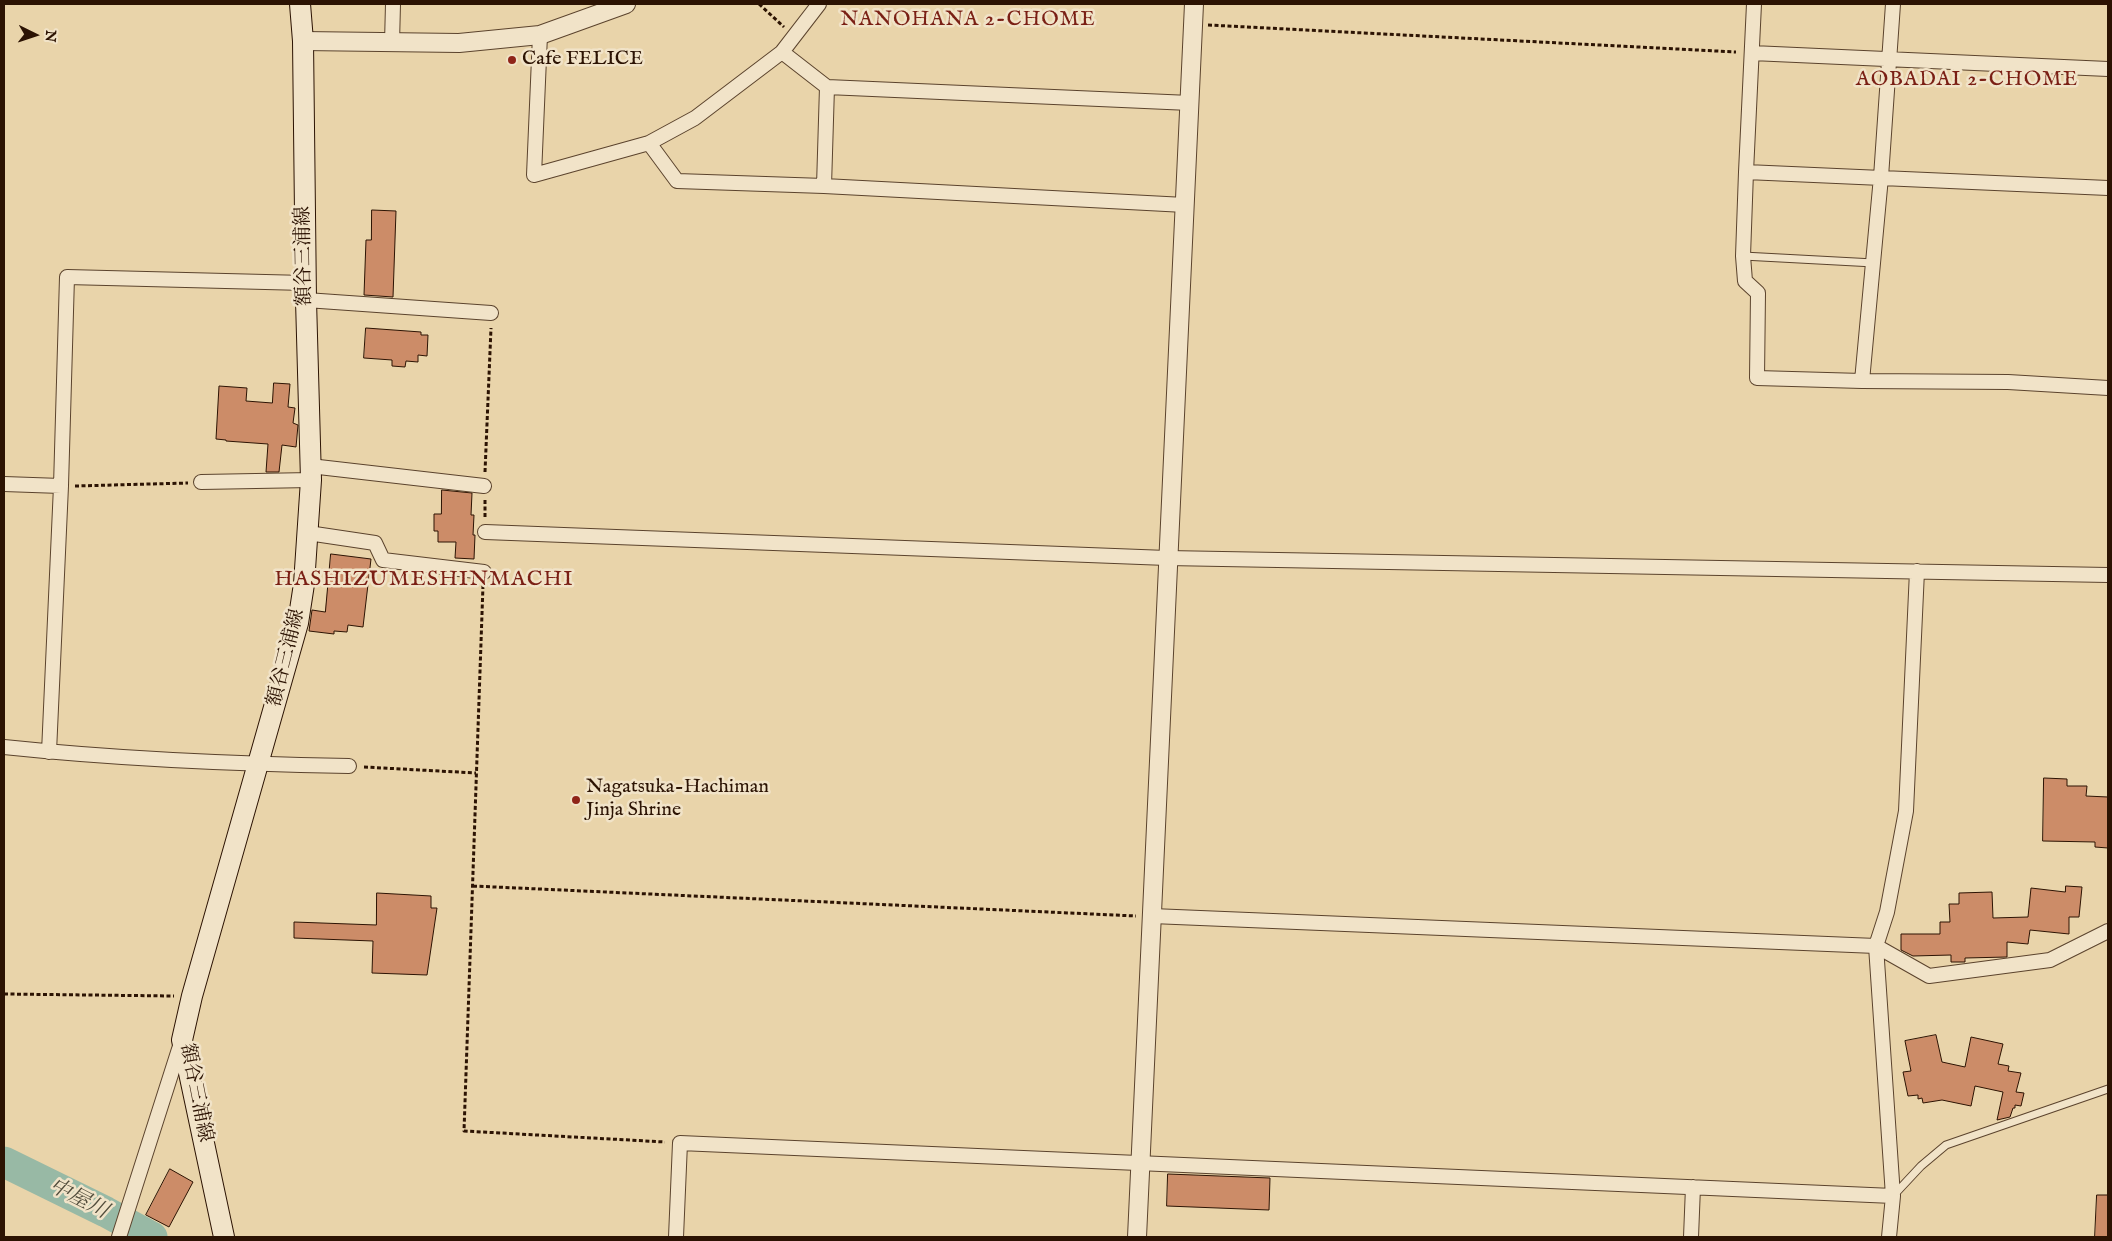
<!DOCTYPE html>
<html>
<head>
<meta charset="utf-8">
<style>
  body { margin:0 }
  #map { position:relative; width:2112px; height:1241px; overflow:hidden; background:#e9d4aa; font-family:"IM FELL English",serif }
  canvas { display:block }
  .frame { position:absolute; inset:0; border:5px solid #2c1303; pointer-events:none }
  .north { position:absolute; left:10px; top:10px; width:50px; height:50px; -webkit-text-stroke:4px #f1e3c8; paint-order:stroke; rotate:94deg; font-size:14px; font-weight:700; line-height:20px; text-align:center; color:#2c1303 }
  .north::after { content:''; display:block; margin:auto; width:18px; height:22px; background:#2c1303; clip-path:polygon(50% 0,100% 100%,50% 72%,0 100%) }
</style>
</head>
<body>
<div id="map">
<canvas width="2112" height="1241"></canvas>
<div class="frame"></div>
<div class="north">N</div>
</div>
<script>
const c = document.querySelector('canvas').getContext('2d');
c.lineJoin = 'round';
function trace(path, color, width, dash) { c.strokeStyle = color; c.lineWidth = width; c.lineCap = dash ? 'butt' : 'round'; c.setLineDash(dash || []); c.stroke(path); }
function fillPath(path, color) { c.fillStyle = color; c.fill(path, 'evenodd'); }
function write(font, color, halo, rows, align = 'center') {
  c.font = font + ' "IM FELL English","Noto Serif JP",serif'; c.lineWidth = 5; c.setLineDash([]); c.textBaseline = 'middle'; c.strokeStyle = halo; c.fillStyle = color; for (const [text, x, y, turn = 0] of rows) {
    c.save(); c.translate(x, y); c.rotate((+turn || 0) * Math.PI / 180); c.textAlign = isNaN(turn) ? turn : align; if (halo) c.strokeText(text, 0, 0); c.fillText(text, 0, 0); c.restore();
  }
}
trace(new Path2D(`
  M4,1162L106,1212L152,1237`), '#98b9a5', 31);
const building = new Path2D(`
  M372,210L396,211L393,297L364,295L366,240H371Z
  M366,328L421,332V335H428L427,356L418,355V362L406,361L405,367L392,366V360L364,358Z
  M274,383L290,384L288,407L295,408L293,423L298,425L296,447L282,445L279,472H266L268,444L226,441V440L216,439L219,386L247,388L246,401L272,403Z
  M442,490L472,493L471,515H474L473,535H475L474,559L455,558L456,542H438V531H434V514H441Z
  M331,554L371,559L363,627L348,625L347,632L334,631V634L309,631L312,610L325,612Z
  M2044,778L2067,779V786H2087L2086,796L2108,797V848L2095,847V842L2043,841Z
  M2066,886L2082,887L2079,917H2069V934L2030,930L2028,944L2007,942V957L1965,958V962H1951V955L1913,956L1901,950V934H1940V922H1950L1949,904H1959V893L1992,892L1993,918L2028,917L2031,888L2065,892Z
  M377,893L431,896V908H437L427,975L372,973L373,941L294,938V922L376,925Z
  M1936,1035L1942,1062L1965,1067L1971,1037L2003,1044L1998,1064L2009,1066L2008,1071L2021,1073L2016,1092L2024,1093L2021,1106L2015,1105V1108H2013L2010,1117L1997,1120L2003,1092L1975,1086L1971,1106L1942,1100L1923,1103L1922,1098L1918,1099V1095L1908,1096L1903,1072L1911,1071L1905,1041Z
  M170,1169L193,1182L169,1227L146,1215Z
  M1168,1174L1270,1178L1269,1210L1167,1206Z
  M2097,1195H2108V1237H2095Z`);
fillPath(building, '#cc8c68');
trace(building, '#2c1303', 1);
const service = new Path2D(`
  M1743,256L1874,263
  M1893,1196L1921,1166L1946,1145L2108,1089`);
const minor = new Path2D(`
  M1754,4L1746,172L2108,188
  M1893,4L1881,177L1862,381L2008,382L2108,388
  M540,35L534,175L649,143L695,118L782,52L819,4
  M392,43L393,4
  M782,52L827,87L1190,103
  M1752,53L2108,69
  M827,87L824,186L1185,205
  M649,143L677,181L824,186
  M1746,172L1743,256L1745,281L1758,293L1757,378L1862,381
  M306,300L491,313
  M310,466L484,486
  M201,482L311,480
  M4,484L61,486
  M485,532L1167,558L2108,575
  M308,533L375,543L383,560L484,572
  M4,747C118,759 234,764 349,766
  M49,752L61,486L67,277L305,283
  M1152,916L1876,946L1929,976L2050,960L2108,931
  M119,1237L181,1043
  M676,1237L680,1143L1893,1196
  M1691,1237L1693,1187
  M1889,1237L1893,1196L1876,946L1887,912L1906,811L1917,571`);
const tertiary = new Path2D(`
  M303,41L459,43L540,35L626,4
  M1137,1237L1194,4`);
const secondary = new Path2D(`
  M224,1237L182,1040L192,996L298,623L304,584L311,480L306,300L303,41L300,4`);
trace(service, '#5b432d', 9);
trace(minor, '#5b432d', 16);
trace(tertiary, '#5b432d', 20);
trace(secondary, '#2c1303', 22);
trace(new Path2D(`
  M759,4L784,27
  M1208,25L1736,52
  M485,472L491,328
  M75,486L188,483
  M485,500V519
  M483,585L464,1131L665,1142
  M364,767L476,773
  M473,886L1136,916
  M4,994L174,996`), '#2c1303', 3, [4, 2.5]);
trace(service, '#f1e3c8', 7);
trace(minor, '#f1e3c8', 14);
trace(tertiary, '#f1e3c8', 18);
trace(secondary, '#f1e3c8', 20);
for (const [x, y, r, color] of [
  [512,60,5,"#8f2418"],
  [576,800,5,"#8f2418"]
]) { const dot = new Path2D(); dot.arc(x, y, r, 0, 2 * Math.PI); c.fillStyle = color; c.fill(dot); trace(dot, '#f1e3c8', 2); }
write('20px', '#2c1303', '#f1e3c8', [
  ["Cafe FELICE",522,60],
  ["Nagatsuka-Hachiman",586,788],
  ["Jinja Shrine",586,811]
], 'left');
write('20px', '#2c1303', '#f1e3c8', [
  ["額谷三浦線",305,256,-91],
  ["額谷三浦線",287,658,-76],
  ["額谷三浦線",195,1093,79]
]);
c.letterSpacing = '1px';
write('21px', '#7a1f14', '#f1e3c8', [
  ["NANOHANA 2-CHOME",968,21],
  ["AOBADAI 2-CHOME",1967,81]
]);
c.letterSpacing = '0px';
write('italic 21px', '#524d3c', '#f1e3c8', [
  ["中屋川",78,1200,27]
]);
c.letterSpacing = '1px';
write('22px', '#7a1f14', '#f1e3c8', [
  ["HASHIZUMESHINMACHI",424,580]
]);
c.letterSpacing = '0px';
</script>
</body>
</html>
